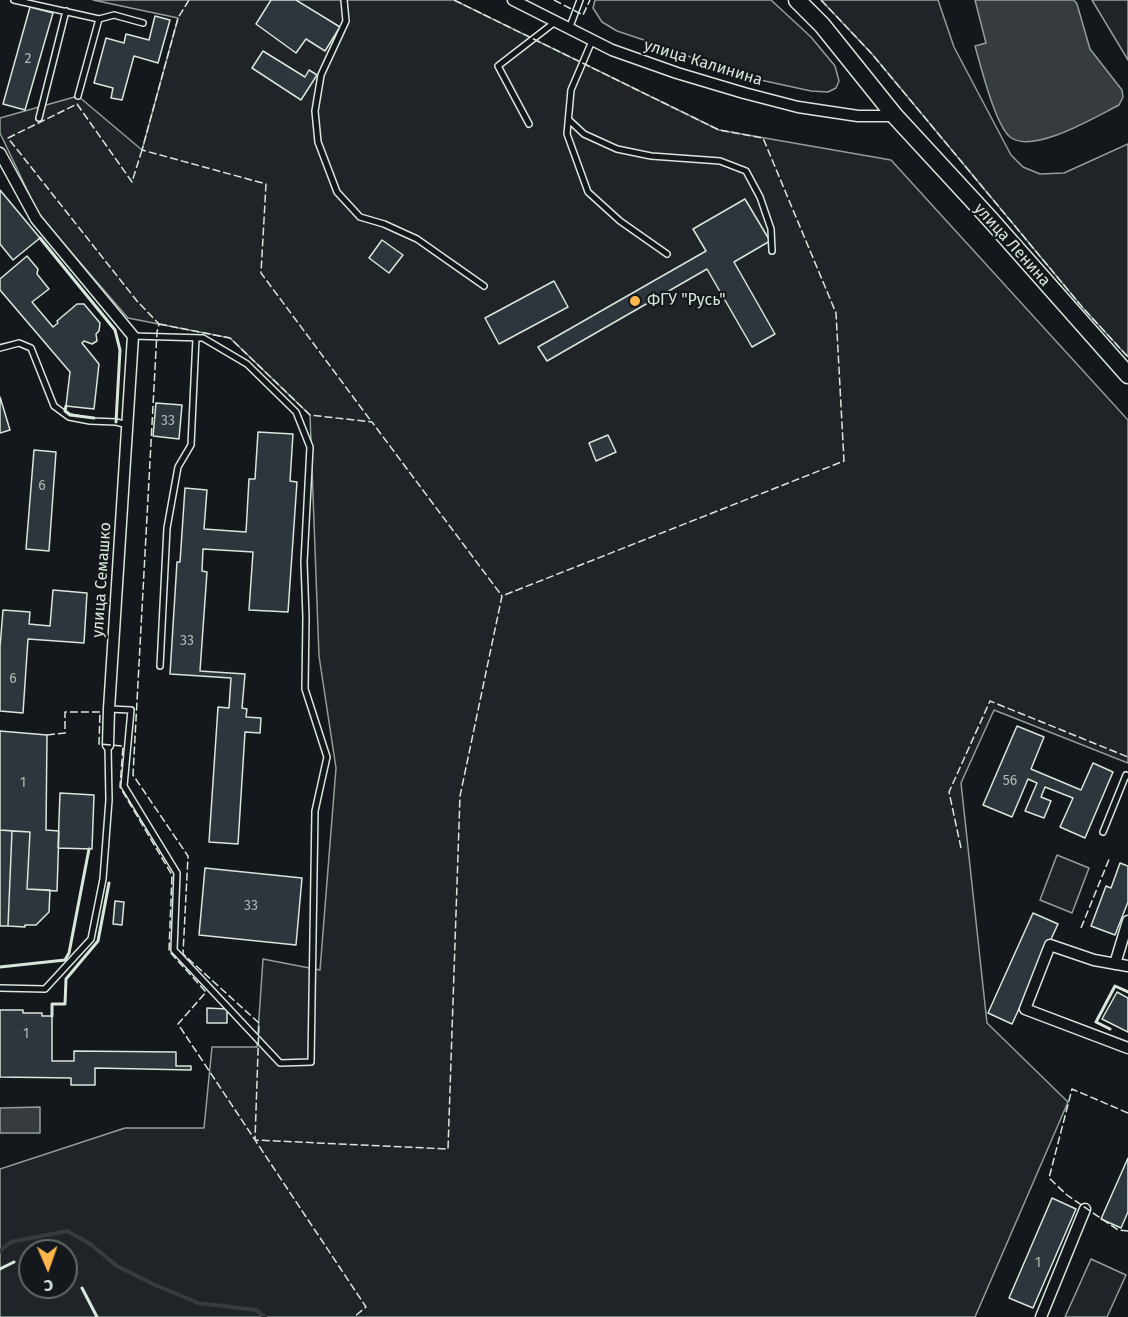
<!DOCTYPE html>
<html>
<head>
<meta charset="utf-8">
<style>
  body { margin:0 }
  #map { position:relative; width:1128px; height:1317px; overflow:hidden; background:#14181c; font-family:"Fira Sans",sans-serif }
  canvas { display:block }
  .north { position:absolute; left:18px; top:1239px; width:60px; height:60px; box-sizing:border-box; background:#14181c; border:2px solid #626a69; border-radius:50%; rotate:178deg; font-size:16px; font-weight:700; line-height:24px; text-align:center; color:#d8e6dc }
  .north::after { content:''; display:block; margin:auto; width:21px; height:27px; background:#ffb74d; clip-path:polygon(50% 0,100% 100%,50% 72%,0 100%) }
</style>
</head>
<body>
<div id="map">
<canvas width="1128" height="1317"></canvas>
<div class="north">С</div>
</div>
<script>
const c = document.querySelector('canvas').getContext('2d');
c.lineJoin = 'round';
function fillPath(path, color) { c.fillStyle = color; c.fill(path, 'evenodd'); }
function trace(path, color, width, dash) { c.strokeStyle = color; c.lineWidth = width; c.lineCap = dash ? 'butt' : 'round'; c.setLineDash(dash || []); c.stroke(path); }
function write(font, color, halo, rows, align = 'center') {
  c.font = font + ' "Fira Sans",sans-serif'; c.lineWidth = 4.5; c.setLineDash([]); c.textBaseline = 'middle'; c.strokeStyle = halo; c.fillStyle = color; for (const [text, x, y, turn = 0] of rows) {
    c.save(); c.translate(x, y); c.rotate((+turn || 0) * Math.PI / 180); c.textAlign = isNaN(turn) ? turn : align; if (halo) c.strokeText(text, 0, 0); c.fillText(text, 0, 0); c.restore();
  }
}
const green = new Path2D(`
  M93,0H454L719,130L891,160L1128,420V763L994,710L961,783L987,1023L1068,1102L975,1317H0V1169L125,1128H204L212,1047H257L263,959L320,970L336,768L319,656L310,415L230,338L128,318L39,215L0,133V118L78,96L142,150L178,18ZM30,1251H66V1287H30Z
  M595,0H771L811,37L835,66L839,81L836,88L828,92L811,91L733,74L668,48L617,31L602,22L593,8Z
  M821,0H938L954,47L1011,155L1023,167L1040,174L1064,173L1128,144V357L1083,308L872,54Z
  M1092,0H1128V60Z
  M1057,855L1089,868L1072,913L1040,900Z
  M1091,1259L1126,1275L1107,1317H1065Z`);
fillPath(green, '#202428');
trace(green, '#939e99', 1.5);
const water = new Path2D(`
  M975,0H1074L1077,4L1090,49L1122,90L1123,97L1119,105C1097,116 1033,155 1010,137C995,124 981,67 975,46L986,43Z
  M40,1107V1133H0V1108Z`);
fillPath(water, '#363b3e');
trace(water, '#939e99', 1.5);
trace(new Path2D(`
  M0,1251L11,1242L67,1231L89,1243L117,1266L153,1284L198,1303L256,1310L265,1317`), '#363b3e', 4);
const building = new Path2D(`
  M271,0H296L340,27L325,51L306,39L296,53L256,24Z
  M30,7L53,13L25,110L3,104Z
  M155,16L170,20L158,63L134,56L122,100L111,98L113,88L94,83L106,38L124,43L126,34L149,40Z
  M263,51L305,77L309,70L317,75L301,100L252,68Z
  M0,190L40,238L13,260L0,244Z
  M745,199L770,241L734,262L775,334L752,347L707,269L547,361L538,347L706,251L693,229Z
  M382,240L403,255L389,273L369,258Z
  M27,256L38,269L37,274L49,289L32,302L53,327L58,323L57,321L77,304H84L100,323L99,331L96,334L97,341L92,344L84,341L82,343L99,364L94,409L66,406L70,372L0,290V279Z
  M554,281L568,307L499,344L485,318Z
  M0,397L10,430L0,433Z
  M156,403L182,405L179,439L153,436Z
  M258,432L293,434L290,481L297,482L288,612L249,610L253,552L203,549L202,571L207,572L200,671L245,674L242,708L247,709L246,717L261,718L260,733L245,732L238,844L209,842L218,707L229,708L231,678L170,674L177,562H180L185,488L207,490L204,529L246,532L249,479H255Z
  M608,435L616,452L596,461L589,443Z
  M34,450L56,452L49,551L26,549Z
  M53,590L87,593L84,643L28,639L23,713L0,711V647L3,610L30,612L29,624L50,626Z
  M1017,726L1044,737L1031,769L1081,790L1093,763L1113,772L1085,838L1060,827L1073,798L1045,787L1041,797L1051,801L1044,818L1025,811L1037,783L1028,779L1012,817L983,805Z
  M0,731L47,735L46,830L59,831L57,891L27,889L30,832L0,830Z
  M60,793L94,795L92,849L58,848Z
  M0,830L12,831L8,926H0Z
  M12,831L30,832L27,889L50,890L49,912L36,925H25V927L8,926Z
  M1120,863L1128,866V902L1115,935L1091,926L1106,886L1111,888Z
  M205,868L302,878L296,945L199,935Z
  M115,901L124,902L122,925L113,924Z
  M1033,913L1058,924L1012,1024L988,1013Z
  M1117,992L1128,998V1032L1102,1019Z
  M207,1008L227,1009V1023H207Z
  M0,1010H23V1013H42V1016H52V1061H74V1051L176,1052V1066H191V1070L95,1068V1085H71V1078L0,1077Z
  M1128,1158V1212L1121,1228L1101,1219Z
  M1052,1198L1076,1209L1033,1308L1009,1298Z`);
fillPath(building, '#2c363c');
trace(building, '#d8e6dc', 1.5);
const lane = new Path2D(`
  M14,0L99,19L78,96
  M344,0L346,21L321,75L315,111L318,142L337,192L360,217L384,224L417,239L484,286
  M99,19L114,15L143,23
  M569,29L580,0
  M592,41L571,90L567,134L588,192L620,221L667,254
  M39,118L66,11
  M569,120L584,134L617,149L651,156L720,161L746,171L760,197L771,229L772,251
  M529,124L498,66L555,22
  M0,348L19,343L31,348L54,406L69,417L90,421L116,422L128,425
  M160,666L167,528L178,467L191,445L196,338
  M109,709L131,710L124,786L177,873L174,950L280,1063L311,1062L315,811L327,757L305,689L306,617L304,562L310,447L296,412L247,364L203,338L133,336
  M1103,832L1126,775L1128,776
  M0,988L45,989L91,939L103,879L109,800L108,746`);
const street = new Path2D(`
  M513,0L612,50L677,73L744,93L798,107L858,116H895
  M0,153L36,219L133,336L109,709L108,745
  M1115,964L1128,921
  M1128,966L1094,960L1050,945L1025,1009L1128,1048
  M1041,1317L1085,1209`);
const secondary = new Path2D(`
  M797,0L822,25L895,116L990,219L1128,375`);
trace(lane, '#d8e6dc', 8);
trace(street, '#d8e6dc', 13);
trace(secondary, '#d8e6dc', 19);
trace(lane, '#14181c', 5);
trace(street, '#14181c', 10);
trace(secondary, '#14181c', 16);
trace(new Path2D(`
  M189,0L178,18L142,150L266,184L261,273L371,421
  M454,0L719,130L763,138L836,313L844,461L502,596L501,595
  M554,0L583,15L590,0
  M821,0L872,54L1083,308L1128,357
  M142,150L132,182L77,104L8,138L137,301L159,324
  M159,324L230,338L310,415L372,422L502,596L460,796L448,1149L255,1140L259,1023L183,954L188,856L133,775L157,332Z
  M47,735L65,733V712H100L99,744L123,746L120,787L172,875L169,951L206,992L178,1024L366,1307L354,1317
  M961,848L949,792L990,701L1128,757
  M1081,928L1110,857
  M1128,1113L1072,1089L1049,1178L1067,1195L1118,1230L1128,1231`), '#d8e6dc', 1.5, [8, 3]);
trace(new Path2D(`
  M40,238L115,330L120,350L116,422
  M66,406L65,411L70,415L94,418
  M0,967L65,960L69,953L89,849
  M52,1016V1004H65L66,979L98,941L109,883
  M1110,1029L1096,1022L1115,986L1128,992
  M0,1269L14,1262
  M82,1288L97,1317`), '#d8e6dc', 3);
for (const [x, y, r, color] of [
  [635,301,6,"#ffb74d"]
]) { const dot = new Path2D(); dot.arc(x, y, r, 0, 2 * Math.PI); c.fillStyle = color; c.fill(dot); trace(dot, '#14181c', 2); }
write('14px', '#adbab4', null, [
  ["2",28,59],
  ["33",168,421],
  ["6",42,486],
  ["33",187,641],
  ["6",13,679],
  ["56",1010,781],
  ["1",23,783],
  ["33",251,906],
  ["1",26,1034],
  ["1",1038,1263]
]);
write('16px', '#d8e6dc', '#14181c', [
  ["улица Калинина",703,63,17],
  ["улица Ленина",1012,245,48],
  ["улица Семашко",102,580,-86]
]);
write('16px', '#d8e6dc', '#14181c', [
  ["ФГУ \"Русь\"",647,301]
], 'left');
</script>
</body>
</html>
